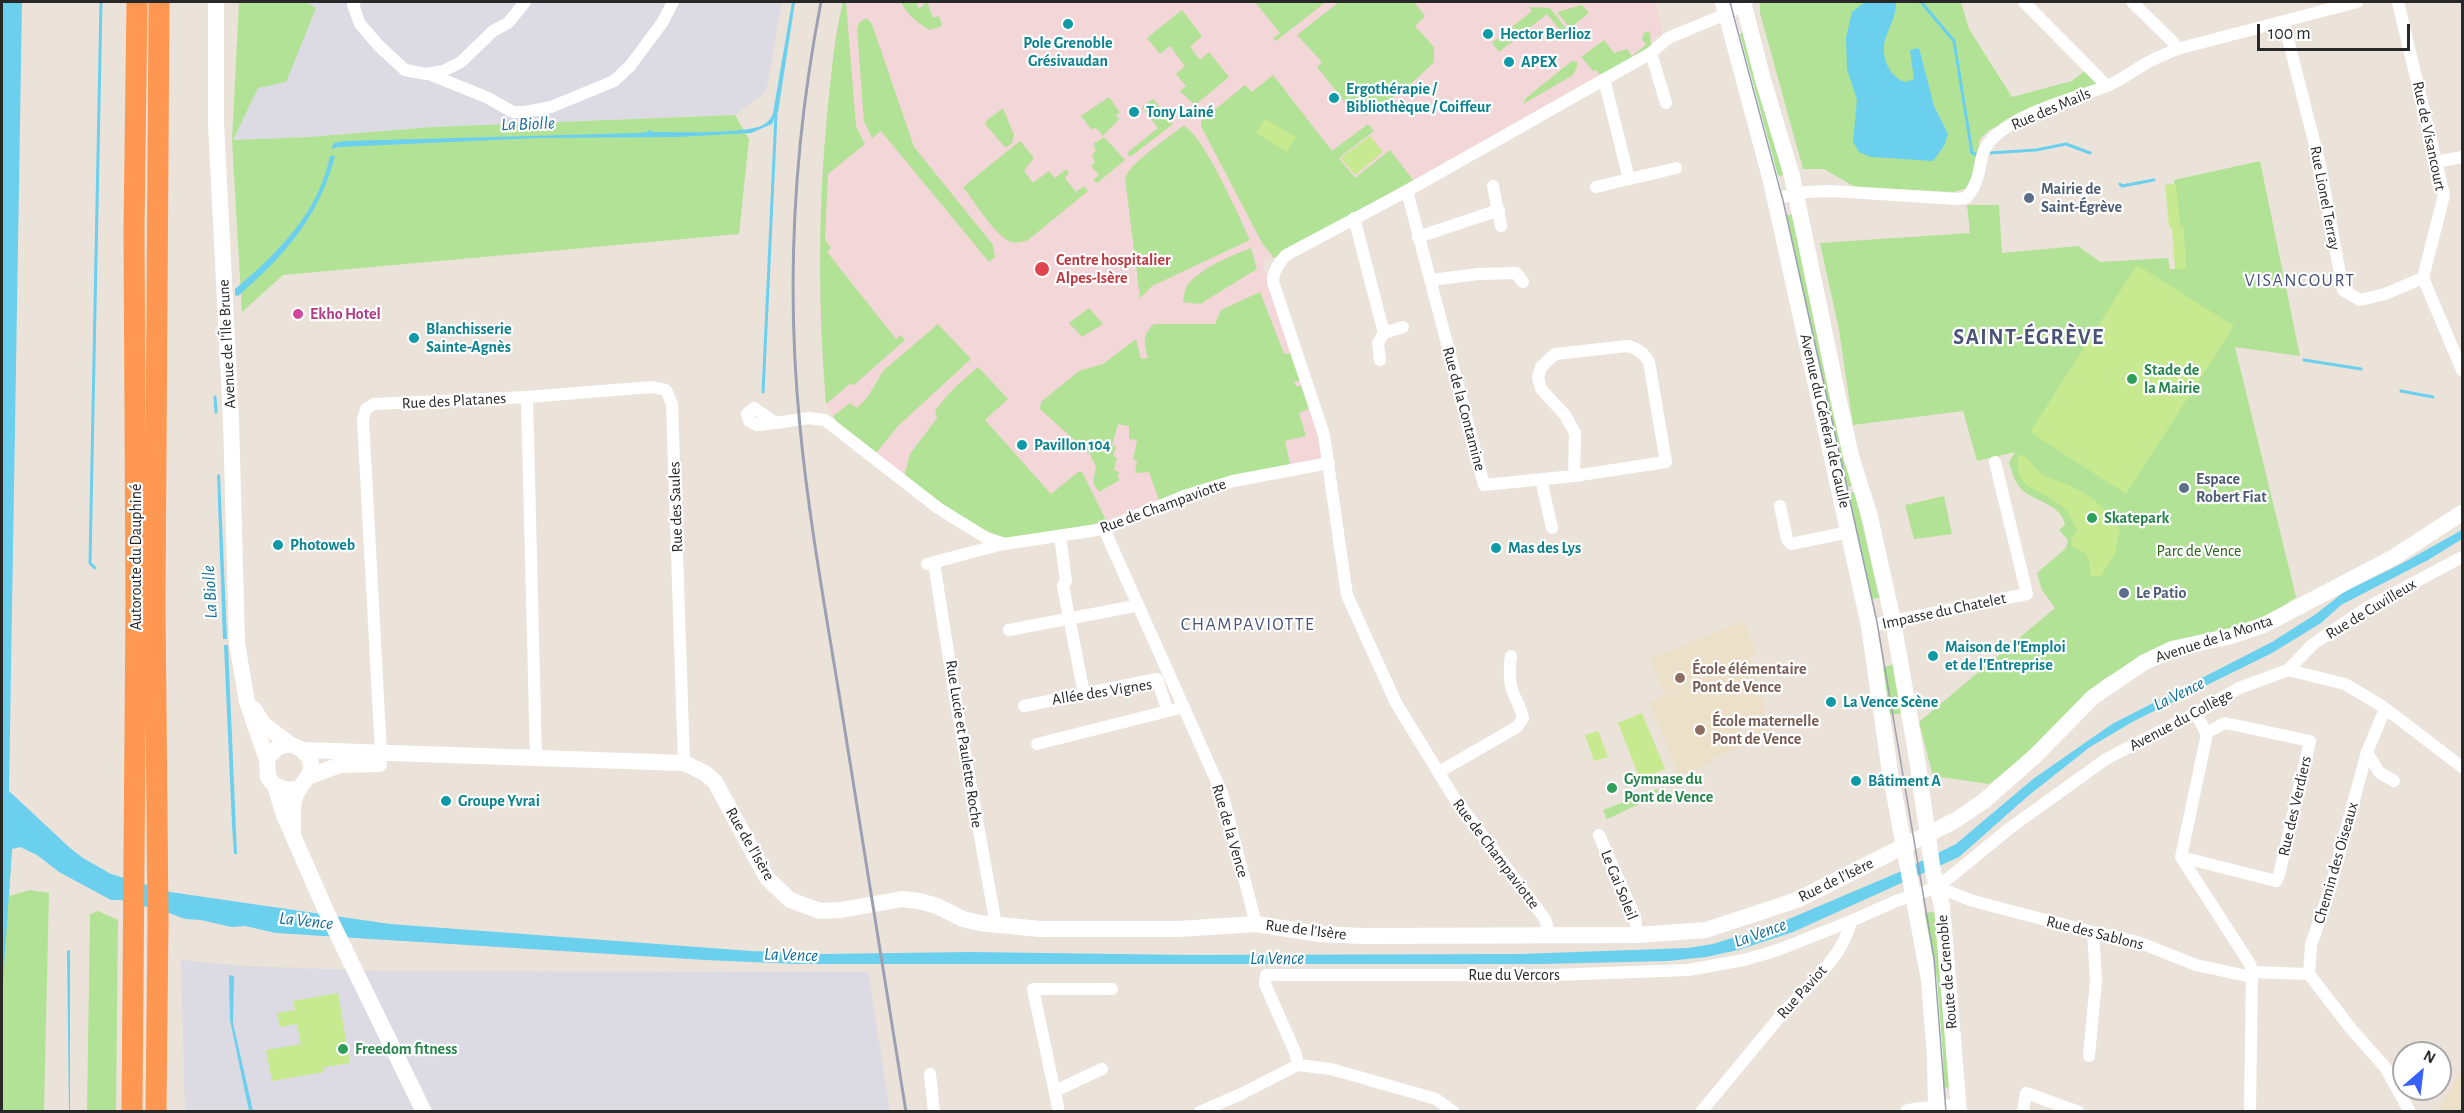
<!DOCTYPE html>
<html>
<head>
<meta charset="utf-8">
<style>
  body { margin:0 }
  #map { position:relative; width:2464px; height:1113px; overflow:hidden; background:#ebe3d9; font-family:"Alegreya Sans",sans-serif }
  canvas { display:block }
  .frame { position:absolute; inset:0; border:3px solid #282828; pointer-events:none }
  .north { position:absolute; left:2392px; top:1041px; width:60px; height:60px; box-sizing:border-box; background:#fff; border:2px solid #a9a9a9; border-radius:50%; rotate:28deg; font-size:16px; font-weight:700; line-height:24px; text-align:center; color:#282828 }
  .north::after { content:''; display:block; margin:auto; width:21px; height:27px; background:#3761fa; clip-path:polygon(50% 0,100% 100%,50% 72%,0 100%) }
  .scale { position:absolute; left:2257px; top:24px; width:153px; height:27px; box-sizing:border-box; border:3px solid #282828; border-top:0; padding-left:8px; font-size:18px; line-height:21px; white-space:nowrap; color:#282828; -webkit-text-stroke:4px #fff; paint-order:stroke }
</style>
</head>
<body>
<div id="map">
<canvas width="2464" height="1113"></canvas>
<div class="frame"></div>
<div class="north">N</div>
<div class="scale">100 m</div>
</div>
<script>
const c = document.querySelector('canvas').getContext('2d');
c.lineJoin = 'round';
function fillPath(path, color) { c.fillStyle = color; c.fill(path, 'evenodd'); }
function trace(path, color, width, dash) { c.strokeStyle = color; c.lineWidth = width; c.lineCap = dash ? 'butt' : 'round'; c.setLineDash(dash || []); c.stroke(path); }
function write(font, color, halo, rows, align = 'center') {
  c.font = font + ' "Alegreya Sans",sans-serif'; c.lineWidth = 4.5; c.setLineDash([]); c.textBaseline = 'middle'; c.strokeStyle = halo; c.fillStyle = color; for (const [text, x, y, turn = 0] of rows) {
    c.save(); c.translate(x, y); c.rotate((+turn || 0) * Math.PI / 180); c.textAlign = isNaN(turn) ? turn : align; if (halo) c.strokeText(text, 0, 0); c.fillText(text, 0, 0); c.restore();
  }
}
fillPath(new Path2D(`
  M306,2H782L766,92L735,115L433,127L309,137L232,140L258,88L316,9Z
  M181,960L244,966L382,971L868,972L890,1111H185Z`), '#dcdae3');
fillPath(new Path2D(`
  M1744,621L1757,655L1750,658L1757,677L1769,731L1751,734L1744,717L1736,720L1746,745L1711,759L1713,763L1679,776L1649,702L1665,695L1650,659Z
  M2462,1071V1111H2436Z`), '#ede0c8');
fillPath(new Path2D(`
  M843,2H1655L1663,35L1651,39V46L1646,52L1590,80L1274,258L1267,257L1263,261V265L1314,415L1323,460L1188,489L1100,523L974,526L841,428L826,404L820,318V251L824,154L835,35Z`), '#f2d6d8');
fillPath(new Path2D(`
  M239,2H306L316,8L286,82L258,88L233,140L309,137L433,127L735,115L749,139L739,234L283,275L242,312L232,140Z
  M843,2H846L856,126L865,144L828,174L825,239L831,248L827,252L896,339L901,335L905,340L854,385L851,383L826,404C818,308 818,211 827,115C831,77 834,39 843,2Z
  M901,2H916L919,9L927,2L933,18L939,16L942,26L930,30C919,24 906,14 901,2Z
  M1255,2H1326L1276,41L1273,38L1280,33Z
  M1339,2H1414L1425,16L1415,26L1434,47V62C1412,84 1392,100 1365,116L1359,107L1353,112L1317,67L1322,62L1297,35Z
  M1760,2H1961L1969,29L2012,97L2072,81L2087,69L2100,82L1989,130L1980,139L1971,187L1954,192L1855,187L1824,169H1803L1760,13Z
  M1582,5L1589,13L1570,28L1557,12Z
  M1529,7L1550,8L1568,31L1563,34L1547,14L1499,52L1492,43L1532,11Z
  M1182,10L1202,36L1190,47L1200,60L1209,52L1229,77L1195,105L1180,91L1186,86L1176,74L1185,66L1170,46L1160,54L1147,38Z
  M867,18L872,24L914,147L993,245L995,257L989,262L881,131L872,138L864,122L857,29L859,23Z
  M1650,31L1651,46L1646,52L1600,75L1596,70L1593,71L1581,57L1604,40L1614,53L1627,49L1632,56L1646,45L1642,39L1644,33Z
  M1748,31L1787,174L1774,177L1736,35Z
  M1572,61L1577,62V67L1573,75L1523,104L1526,98Z
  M1273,75L1332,151L1368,124L1374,131L1339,158L1355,178L1390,150L1413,180L1274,258L1262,243L1201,126V121L1245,85L1252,92Z
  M1109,97L1120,113L1116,115L1119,119L1103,136L1096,128L1091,129L1081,116Z
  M1153,99L1173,124L1130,157L1127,153L1158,128L1142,107Z
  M1003,108L1014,135L1012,143L1007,147L1004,146L985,124L987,120Z
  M1183,126C1201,130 1241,220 1250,240L1152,286L1140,298L1125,178C1129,164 1170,136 1183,126Z
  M1104,137L1125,160L1097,183L1093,180L1099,175L1091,166L1095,163L1092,156L1096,150L1093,144Z
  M1020,141L1034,158L1024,171L1033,183L1049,171L1055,178L1066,169L1069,173L1065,178L1076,192L1084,186L1088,191L1028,240C1021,242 1016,244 1009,241C994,234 974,201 963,187Z
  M2260,161L2300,356L2235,347L2296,597L2273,613L2231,630L2150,653L2102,680L2032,751L1989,784L1933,776L1919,722L2055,608L2042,590L2037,573L2066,548L2068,540L2059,530L2065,525C2061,503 2034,502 2021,489C2014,481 2012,472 2009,462L2015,452L1977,461L1963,411L1853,425L1839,330L1820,243L1970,233L1967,205H1999L2002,253L2078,246L2100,262L2168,258L2170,269H2186L2183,226H2180L2174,180Z
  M1795,214L1857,485L1844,488L1783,216Z
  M1251,248L1257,269L1200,304L1183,302C1184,297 1184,292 1186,288C1195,270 1233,255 1251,248Z
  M1260,292L1284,354L1293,353L1302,380L1294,382L1296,387L1304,384L1312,407L1299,413L1306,436L1285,441L1291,469L1159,500L1149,472L1135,473L1137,461L1133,460L1137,440L1129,439V426L1118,424L1112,445L1116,447L1113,456L1117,458L1114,470L1119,472L1118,477L1120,480L1099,492L1093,483L1096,467L1090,454L1040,409L1041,402L1079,371L1103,364L1136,339L1141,359L1148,358C1144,344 1142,334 1154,324H1215L1221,310Z
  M1089,308L1103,324L1082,337L1069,323Z
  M938,324L971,359L898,426L876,453L841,428L833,416L850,403L857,408L867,398L883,371Z
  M978,367L1008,399L985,420L1051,494L1078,472H1082L1106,520L1085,527L1006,538L974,526L904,477L910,454L937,418L935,410L954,388Z
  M1857,491L1856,497L1878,593L1882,597L1868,600L1845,494Z
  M1944,496L1952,534L1914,539L1905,505Z
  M1894,664L1905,713L1886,715L1881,668Z
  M1657,789L1659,795L1607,819L1603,810Z
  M2,842L12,849L9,896L30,890L49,893L44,1111H2Z
  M98,911L118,920L116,1111H87L90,914Z
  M1936,912L1951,1087L1942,1088L1920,913Z`), '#b2e295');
fillPath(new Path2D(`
  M1265,119L1296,137L1287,152L1256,133Z
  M1370,136L1383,152L1355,175L1341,158Z
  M2176,184L2180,226H2183L2186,269H2175L2172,228L2169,227L2165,185Z
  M2137,265L2234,326L2126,494L2030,432Z
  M2022,454C2030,459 2034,468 2042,474C2049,479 2059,481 2068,485C2091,495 2106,507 2120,529L2115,554L2101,576L2091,577C2088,559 2092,554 2072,547L2071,537L2077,531C2073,521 2068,511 2059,504C2040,489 2014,489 2018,458Z
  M1642,713L1665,769L1640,779L1618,723Z
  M1598,731L1608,757L1594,761L1585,735Z
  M338,993L350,1063L324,1067V1072L272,1081L266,1050L301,1044L297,1024L280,1027L277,1013L295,1010L293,1001Z`), '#c7ea90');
fillPath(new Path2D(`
  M2,2H22L9,791L70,848L83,858L111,874L170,892L390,924L751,951L823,954L970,952L1190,955L1520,954L1688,948L1713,944L1777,924L1897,873L1956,844L2033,779L2112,724L2272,642L2316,614L2344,592L2401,564L2462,530V539L2428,560L2341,605L2321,623L2272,653L2134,721L2090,747L2028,796L1959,857L1793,932L1738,950L1706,957L1668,961L1542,964H798L705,960L276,933L245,926L231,927L201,920L185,919L169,913L121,900H111L59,872L37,855L20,847L12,849L3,982L2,1043Z
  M792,2H795L778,112L772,124L751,133L677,137L538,138L339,147L331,149L334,143L345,141L639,133L648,132L649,129L652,132C678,132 740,134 761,126C767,123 771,119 773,113Z
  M1865,2H1896C1896,22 1884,33 1884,48C1883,62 1892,79 1906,82L1914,79L1910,50L1919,48L1934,106L1948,134L1944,146L1933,161L1871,157L1859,152L1853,142L1857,100L1847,69L1846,37L1852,12Z
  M330,156H335C319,217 285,255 238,296L235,295V289C278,253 319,212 330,156Z
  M220,474L227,639H223L217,475Z
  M224,645H228L237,854H234L232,825Z
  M70,950V1111L69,1112L67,951Z
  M229,975L234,976L233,1023L253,1111H249L230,1020Z`), '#6bcfee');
trace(new Path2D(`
  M1921,2L1954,41L1972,153L1975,154
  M1989,153L2036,150L2066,144L2090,153
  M2120,184L2122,186L2154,180
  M2304,360L2361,369
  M2401,391L2433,397
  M763,392L776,115
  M215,397L216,412
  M95,568L90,563L101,2`), '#6bcfee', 3);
trace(new Path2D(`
  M355,2L353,5L360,24L379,46L405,70L426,74L443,71L461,62L493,31L508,23L525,2
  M2024,2L2107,86
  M2132,2L2173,42L2177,49
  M2398,2L2444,195L2423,278L2462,370
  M2284,23L2320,165L2343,290L2360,300L2385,294L2423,278
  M1651,53L1666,103
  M429,74L486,97L513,112H525L551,107L614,81L630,66L662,23L673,2
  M1604,79L1629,179
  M2436,162L2462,157
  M1493,186L1501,226
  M1596,187L1676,168
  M1407,191L1484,485L1574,476L1666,462L1649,362C1644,353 1637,348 1627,346L1555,354L1541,367L1538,378L1541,389L1565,415L1575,433L1574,476
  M1774,199L1806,192L1832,191L1957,199L1966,198C1985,177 1975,158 1991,140C2015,113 2073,99 2107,86C2121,80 2134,70 2147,63C2156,57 2167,54 2177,49L2357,2
  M1354,218L1384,333
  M1418,237L1499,210
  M1430,280L1479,274L1516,273L1523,282
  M1380,360L1378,343L1384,333L1403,327
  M527,397L536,758
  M776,423L757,425L749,421L747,414L754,408L776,423L808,418L825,420L938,508L988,539L1004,544L1104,529L1184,496L1233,481L1329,463
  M1541,479L1552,528
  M1780,506L1787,539L1791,544L1849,532
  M1104,529L1222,793L1256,924
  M1060,536L1066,581L1063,586L1084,694
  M934,563L956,703L996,925
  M927,564L1003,544
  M1869,626L2027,594L1995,462
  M1009,630L1130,607
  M2288,670L2313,644L2368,607L2462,557
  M1024,706L1157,679L1165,703
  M2385,709L2367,752L2379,772L2394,781
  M2196,713L2206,733V739L2181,857L2250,964L2252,972L2250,1112
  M1037,744L1184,707
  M381,753L363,419L366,409L374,404L527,397L652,387L666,390L672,404L684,763
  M1439,772L1517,727L1523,718C1521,708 1518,704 1514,695C1509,684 1509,669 1511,656
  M1599,835L1635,917L1637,935
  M2181,857L2276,881L2279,875L2310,741L2225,723L2206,733
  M1938,887L1970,900L2011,911L2093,932L2138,942L2196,965L2252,977
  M1551,937L1545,919L1453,796L1396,703L1347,595L1324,435L1273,282C1273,271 1279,263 1286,255L1407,191L1651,53L1668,38L1726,14L1747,2
  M2252,972L2309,974L2352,1030L2385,1067L2410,1112
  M2309,974L2311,945L2330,889L2367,752
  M2089,1056L2096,980L2093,932
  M1298,1065L1295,1052L1265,984L1266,975H1553L1688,970L1744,960L1778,950L1851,921
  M930,1074L934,1112
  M1055,1091L1102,1069
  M1059,1112L1033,989H1112
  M1200,1112L1241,1094L1298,1065L1331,1069L1436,1099L1454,1112
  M1701,1112C1727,1081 1752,1050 1778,1019C1803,989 1842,961 1851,921L1896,901L1938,887L2010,828L2106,759L2196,713L2239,688L2288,670L2345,684L2382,706L2462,767
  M2023,1112L2026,1093L2079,1112`), '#fff', 12);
trace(new Path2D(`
  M216,2V123L231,420L237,643L247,702L267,760
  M1723,2L1771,181L1869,626L1890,772L1929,980L1935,1057L1936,1112
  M1743,2L1763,80L1792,176L1839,402L1851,456L1870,517L1893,621L1917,759L1933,872L1942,906L1959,1112
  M254,709L263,724L291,745
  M303,750L684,763L705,773L715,782L767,878L790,900L820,911L841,910L902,899L919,901L937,906L963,919L980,923L1040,929H1178L1256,924L1320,934L1362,936L1637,935L1706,930L1797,900L1956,820L1984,801L2036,755L2093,697L2143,663L2172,649L2231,636L2264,625L2394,557L2462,513
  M310,776L340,765L379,764
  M275,786L284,815L326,911L424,1112
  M293,830C293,819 292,808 295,797C300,782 322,771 305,753C300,747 292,744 284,745C276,747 271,753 267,760L268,777C275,789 286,792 300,788
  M1908,1112L1946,1107`), '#fff', 16);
trace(new Path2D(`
  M132,1112L136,605L134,229L137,2
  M156,1112L158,920L155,603L159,2`), '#fe9751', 21);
trace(new Path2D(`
  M1730,2L1782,197V196L1877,622L1934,958L1946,1112`), '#9ca0b3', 1.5);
trace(new Path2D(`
  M821,2C794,141 786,286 800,427C809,521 826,613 841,706C863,841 885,976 906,1112`), '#9ca0b3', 3);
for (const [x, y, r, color] of [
  [1068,24,6,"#0f9aa8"],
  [1488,34,6,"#0f9aa8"],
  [1509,62,6,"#0f9aa8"],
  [1334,98,6,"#0f9aa8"],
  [1134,112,6,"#0f9aa8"],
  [2029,198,6,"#5c6f8a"],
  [1042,269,8,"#e0444e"],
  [298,314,6,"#d1479c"],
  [414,338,6,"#0f9aa8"],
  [2132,379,6,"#2e9e5b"],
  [1022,445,6,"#0f9aa8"],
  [2184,488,6,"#5c6f8a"],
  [2092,518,6,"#2e9e5b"],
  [278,545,6,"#0f9aa8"],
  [1496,548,6,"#0f9aa8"],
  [2124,593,6,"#5c6f8a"],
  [1933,656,6,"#0f9aa8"],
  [1680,678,6,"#8d6e63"],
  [1831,702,6,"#0f9aa8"],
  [1700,730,6,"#8d6e63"],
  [1856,781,6,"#0f9aa8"],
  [1612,788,6,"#2e9e5b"],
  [446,801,6,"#0f9aa8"],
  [343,1049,6,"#2e9e5b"]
]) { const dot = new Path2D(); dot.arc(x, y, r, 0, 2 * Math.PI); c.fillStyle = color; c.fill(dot); trace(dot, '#fff', 2); }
write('bold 16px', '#0d838f', '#fff', [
  ["Hector Berlioz",1500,34],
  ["Pole Grenoble",1068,43,"center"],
  ["Grésivaudan",1068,61,"center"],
  ["APEX",1521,62],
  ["Ergothérapie /",1346,89],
  ["Bibliothèque / Coiffeur",1346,107],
  ["Tony Lainé",1146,112],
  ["Blanchisserie",426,329],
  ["Sainte-Agnès",426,347],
  ["Pavillon 104",1034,445],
  ["Photoweb",290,545],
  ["Mas des Lys",1508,548],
  ["Maison de l'Emploi",1945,647],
  ["et de l'Entreprise",1945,665],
  ["La Vence Scène",1843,702],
  ["Bâtiment A",1868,781],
  ["Groupe Yvrai",458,801]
], 'left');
write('16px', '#282828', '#fff', [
  ["Rue des Mails",2051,109,-23],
  ["Rue de Visancourt",2429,136,78],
  ["Rue Lionel Terray",2325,198,79],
  ["Avenue de l'Île Brune",227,344,-93],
  ["Rue des Platanes",454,401,-3],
  ["Rue de la Contamine",1464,409,75],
  ["Avenue du Général de Gaulle",1825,421,77],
  ["Rue de Champaviotte",1163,506,-20],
  ["Rue des Saules",676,507,-92],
  ["Autoroute du Dauphiné",136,557,-90],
  ["Rue de Cuvilleux",2371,609,-31],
  ["Impasse du Chatelet",1944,611,-12],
  ["Avenue de la Monta",2214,639,-18],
  ["Allée des Vignes",1102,692,-9],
  ["Avenue du Collège",2181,720,-28],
  ["Rue Lucie et Paulette Roche",964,744,81],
  ["Rue des Verdiers",2295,806,-77],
  ["Rue de la Vence",1230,831,74],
  ["Rue de l'Isère",750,844,60],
  ["Rue de Champaviotte",1496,854,53],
  ["Chemin des Oiseaux",2336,863,-74],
  ["Rue de l'Isère",1836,880,-26],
  ["Le Gai Soleil",1619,885,68],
  ["Rue de l'Isère",1306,930,7],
  ["Rue des Sablons",2095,933,14],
  ["Route de Grenoble",1947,972,-95],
  ["Rue du Vercors",1514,975],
  ["Rue Paviot",1802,992,-48]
]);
write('bold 16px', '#4e5e75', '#fff', [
  ["Mairie de",2041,189],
  ["Saint-Égrève",2041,207],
  ["Espace",2196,479],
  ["Robert Fiat",2196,497],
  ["Le Patio",2136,593]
], 'left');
write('bold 16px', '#be3a42', '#fff', [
  ["Centre hospitalier",1056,260],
  ["Alpes-Isère",1056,278]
], 'left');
write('bold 16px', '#b23c85', '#fff', [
  ["Ekho Hotel",310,314]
], 'left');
write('bold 16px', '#27864d', '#fff', [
  ["Stade de",2144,370],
  ["la Mairie",2144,388],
  ["Skatepark",2104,518],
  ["Gymnase du",1624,779],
  ["Pont de Vence",1624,797],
  ["Freedom fitness",355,1049]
], 'left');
write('16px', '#2b6419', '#fff', [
  ["Parc de Vence",2199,551]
]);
write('bold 16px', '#785e54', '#fff', [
  ["École élémentaire",1692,669],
  ["Pont de Vence",1692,687],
  ["École maternelle",1712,721],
  ["Pont de Vence",1712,739]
], 'left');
write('italic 18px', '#0d6c97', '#fff', [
  ["La Biolle",528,124,-2],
  ["La Biolle",210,592,-93],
  ["La Vence",2179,694,-26],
  ["La Vence",306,921,6],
  ["La Vence",1760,933,-20],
  ["La Vence",791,955,2],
  ["La Vence",1277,959]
]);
c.letterSpacing = '1.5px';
write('18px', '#495378', '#fff', [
  ["VISANCOURT",2300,281],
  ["CHAMPAVIOTTE",1248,625]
]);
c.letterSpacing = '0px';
c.letterSpacing = '1.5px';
write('bold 22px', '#495378', '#fff', [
  ["SAINT-ÉGRÈVE",2029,337]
]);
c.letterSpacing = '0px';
</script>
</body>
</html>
